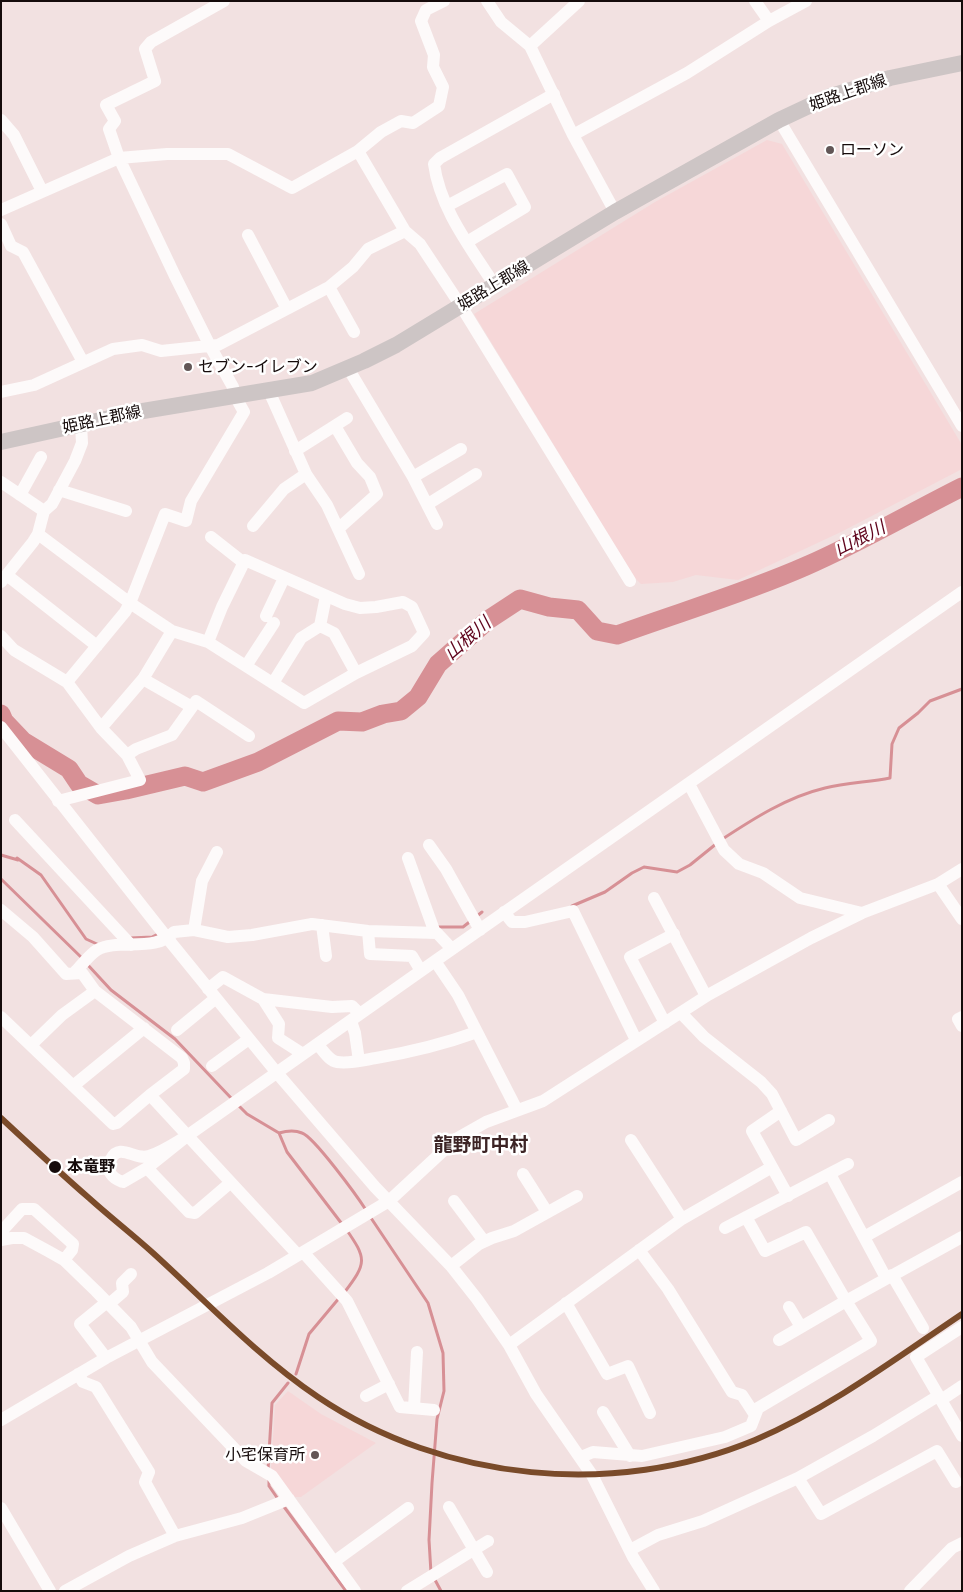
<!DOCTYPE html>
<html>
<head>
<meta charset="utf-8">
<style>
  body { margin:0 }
  #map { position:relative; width:963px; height:1592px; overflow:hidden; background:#f2e1e1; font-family:Rubik,sans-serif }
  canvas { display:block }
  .frame { position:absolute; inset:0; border:2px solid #150b0b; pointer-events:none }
</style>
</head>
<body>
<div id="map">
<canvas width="963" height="1592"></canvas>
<div class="frame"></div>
</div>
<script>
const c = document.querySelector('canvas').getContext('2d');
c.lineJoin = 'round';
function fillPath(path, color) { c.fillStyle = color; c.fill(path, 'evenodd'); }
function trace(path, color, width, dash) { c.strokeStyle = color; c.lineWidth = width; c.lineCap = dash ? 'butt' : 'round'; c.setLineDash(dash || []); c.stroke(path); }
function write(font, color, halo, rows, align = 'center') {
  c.font = font + ' Rubik,"Noto Sans JP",sans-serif'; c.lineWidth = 5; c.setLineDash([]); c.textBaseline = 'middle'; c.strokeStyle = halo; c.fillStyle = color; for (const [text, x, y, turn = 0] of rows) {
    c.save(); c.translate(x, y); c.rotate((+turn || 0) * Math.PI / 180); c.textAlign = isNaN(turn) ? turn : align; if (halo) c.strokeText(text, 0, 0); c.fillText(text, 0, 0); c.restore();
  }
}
fillPath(new Path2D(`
  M767,140L782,144L962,445V469L841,532L738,580L696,575L673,582L641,584L635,578L474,314L655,202Z
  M288,1391L321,1414L376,1443L301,1497H292L271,1468L275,1405Z`), '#f6d7d8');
trace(new Path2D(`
  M721,840C753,819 787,797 825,788C846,783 869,782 890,778L892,744L899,728L918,713L930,701L962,689
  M1,855L18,860L17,858L41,875L86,939L97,944
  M1,879L83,959
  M572,906L605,892L632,873L644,867L677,872L690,865L716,844
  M477,916L482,912
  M435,927H463L472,920
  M130,938L152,937L160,933
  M87,964L111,990L175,1039L232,1099
  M238,1105L247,1114L279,1133C286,1131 295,1130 302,1133C314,1137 357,1196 366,1210
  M279,1133L287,1152L342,1224
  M369,1215L428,1303L443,1353L444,1391L437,1419L432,1483L429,1540L431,1573
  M344,1293C367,1263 367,1259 346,1229
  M296,1374L309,1334L340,1297
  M268,1470L272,1403L288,1383
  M269,1478V1486L278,1499
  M282,1504L346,1591
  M434,1578L441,1591`), '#d79095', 3);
trace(new Path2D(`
  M1,714L4,721L23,741L69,769L79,784L98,795L126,790L185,776L203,782L258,762L338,721L362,722L383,714L401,711L418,697L438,664L488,620L520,599L549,607L578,610L597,631L617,635C680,612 745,593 806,566C859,543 910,513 962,487`), '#d79095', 19);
trace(new Path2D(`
  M487,1L501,22L530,46L573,135L615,212
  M755,1L769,21
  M530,46L579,1
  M1,120L14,135L42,191
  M779,120L962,426
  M573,135L687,73L769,21L806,1
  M358,151L405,231L420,244L461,306L630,581
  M447,206L507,174L525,207L467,242
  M1,210L119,158L167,154H228L292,188L358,151L381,132L401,121L413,123L439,106L443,87L433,67L434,55L421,21L426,10L444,1
  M1,224L11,246L23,252L83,362
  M248,235L287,309
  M495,286C471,248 440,209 434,164L440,158L554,94
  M329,287L354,332
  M348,368L413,477L437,524
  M269,391L306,474L327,505L359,574
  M1,392L34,385L113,349L142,345L161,351L218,345L329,287L353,267L368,249L405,231
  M335,426L357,463L370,477L377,494L338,529
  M295,451L347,418
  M413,477L461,449
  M1,482L44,511
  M59,490L126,511
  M20,495L41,457
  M428,504L476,474
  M253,526L284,489L306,474
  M38,534L130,603L172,631L143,679L101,728
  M211,537L244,563
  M8,576L97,646
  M1,582L33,542L38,534L44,511L52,504L75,461L82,443L81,424
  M266,616L284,578
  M320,626L334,633L356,673
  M172,631L208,642L304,703L356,673L412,646L424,633L412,607L403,602L376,607L360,608L345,604L245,560L222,607L208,642
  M1,636L14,650L67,682L101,728L127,755L140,780L58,801
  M246,666L274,623
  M67,682L125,612L130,603L165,514L186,521L191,501L244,412L235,396L233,387L210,346L175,276L119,158L109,129L115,121L106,105L155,81L145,49L151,42L224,1
  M273,683L301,638L320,626L326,596
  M192,707L196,701L249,736
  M1,727L168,939L277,1073L375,1187L451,1266L477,1299L509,1345L536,1394L592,1475L633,1557L654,1591
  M127,755L136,749L172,735L192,707L143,679
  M689,784L724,850L739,864L763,873L800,898L862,913
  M15,820L131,945
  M429,845L446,869L480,930
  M408,858L435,933
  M938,884L962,919
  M654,898L706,996
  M1,910L33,937L66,974L82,973L95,991L182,1058L184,1063V1069L150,1095
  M504,912L512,922H525L573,911L636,1040
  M322,925L326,956
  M194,930L202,881L217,852
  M368,931L370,954L412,956L421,971
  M435,961L458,995L517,1110
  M75,972C81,966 90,954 97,950C118,938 156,953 174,932L194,930L228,937L252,935L312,924L368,931L437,933L452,949
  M208,989L223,977L263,999L332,1007L352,1006L360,1014
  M263,999L279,1024L278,1038L303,1054
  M681,1013L704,1037L761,1082L772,1094L796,1140L829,1120
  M1,1017L113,1124L117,1123L150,1095L298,1255
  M962,1017L958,1019L962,1026
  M351,1021L355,1033L359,1061
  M665,1023L630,957L674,934
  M177,1030L216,998
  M317,1044C323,1050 329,1061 337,1062C350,1064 364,1060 376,1058C411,1052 444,1044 477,1032
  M31,1045L62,1015L95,991
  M212,1066L249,1039
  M73,1086L144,1028
  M781,1111L752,1131L788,1196
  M187,1136C175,1143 162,1152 149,1156C135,1161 120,1142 111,1159C108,1164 107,1169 111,1174C114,1179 118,1180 123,1182L147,1168L187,1136L435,961L962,592
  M631,1140L682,1219
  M147,1168L189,1212L195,1213L230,1183
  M523,1174L547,1212
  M830,1174L886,1278
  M454,1201L484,1241
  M746,1217L765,1251L806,1232L846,1301L779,1340
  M725,1228L848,1164
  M1,1232L22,1209H34L73,1244L72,1250L64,1260
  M864,1237L962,1182
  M1,1240L12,1238H24L48,1251L64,1260L96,1291L131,1327L152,1362L246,1461L272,1476L355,1591
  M639,1250L668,1289L732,1392L742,1395L755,1415
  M303,1252L347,1301L400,1407L434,1410
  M451,1266L479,1244L492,1238L514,1231L577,1196
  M892,1275L923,1328
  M566,1303L607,1374L628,1366L650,1413
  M109,1304L123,1292L122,1283L131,1274
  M789,1307L801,1327
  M962,1327L916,1357L962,1436
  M509,1345L682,1219L772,1167
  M106,1358L80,1324L107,1302
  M78,1374L83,1382L96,1387L149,1472L145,1482L175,1536
  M366,1396L389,1384
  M941,1400L962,1386
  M414,1408L417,1352
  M603,1412L630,1456
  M1,1420L106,1358L268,1273L389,1201L456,1139L486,1122L543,1101L708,995L811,938L862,913L938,884L962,869
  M581,1457L593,1452L642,1456L725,1437L751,1426L758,1408L871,1341L846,1301L962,1237
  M798,1478L821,1514L937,1451L956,1482
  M449,1507L487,1572
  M1,1508L50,1591
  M630,1550L658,1535L703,1521L798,1478L873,1436L938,1396
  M335,1561L408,1508
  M65,1591L129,1556L175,1536L242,1518L289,1499
  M407,1591L488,1541
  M910,1591L952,1548L962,1543`), '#fdfafa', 12);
trace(new Path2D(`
  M1,442L137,412L312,383L364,361L396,345L615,212L779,120L828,97L890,78L962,63`), '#cdc5c5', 16);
trace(new Path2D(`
  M1,1118C30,1145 59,1172 89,1198C110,1217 132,1234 153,1253C207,1302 257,1356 318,1397C444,1482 615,1498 755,1440C830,1408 895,1359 962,1314`), '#7a4b2a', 6);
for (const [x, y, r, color] of [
  [830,150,5,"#625656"],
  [188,367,5,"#625656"],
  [55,1167,7,"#150b0b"],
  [315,1455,5,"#625656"]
]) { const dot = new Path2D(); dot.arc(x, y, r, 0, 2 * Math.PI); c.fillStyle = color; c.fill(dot); trace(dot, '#fff', 2); }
write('16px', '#150b0b', '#fff', [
  ["姫路上郡線",848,93,-19],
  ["姫路上郡線",494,286,-31],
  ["姫路上郡線",102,420,-12]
]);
write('16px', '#150b0b', '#fff', [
  ["ローソン",840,150],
  ["セブン-イレブン",198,367],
  ["小宅保育所",305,1455,"right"]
], 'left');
write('bold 16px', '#150b0b', '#fff', [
  ["本竜野",67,1167]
], 'left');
write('italic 18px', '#5f041c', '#fff', [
  ["山根川",860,539,-27],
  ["山根川",468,639,-41]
]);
write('bold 19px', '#3c2425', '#fff', [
  ["龍野町中村",481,1146]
]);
</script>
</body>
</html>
